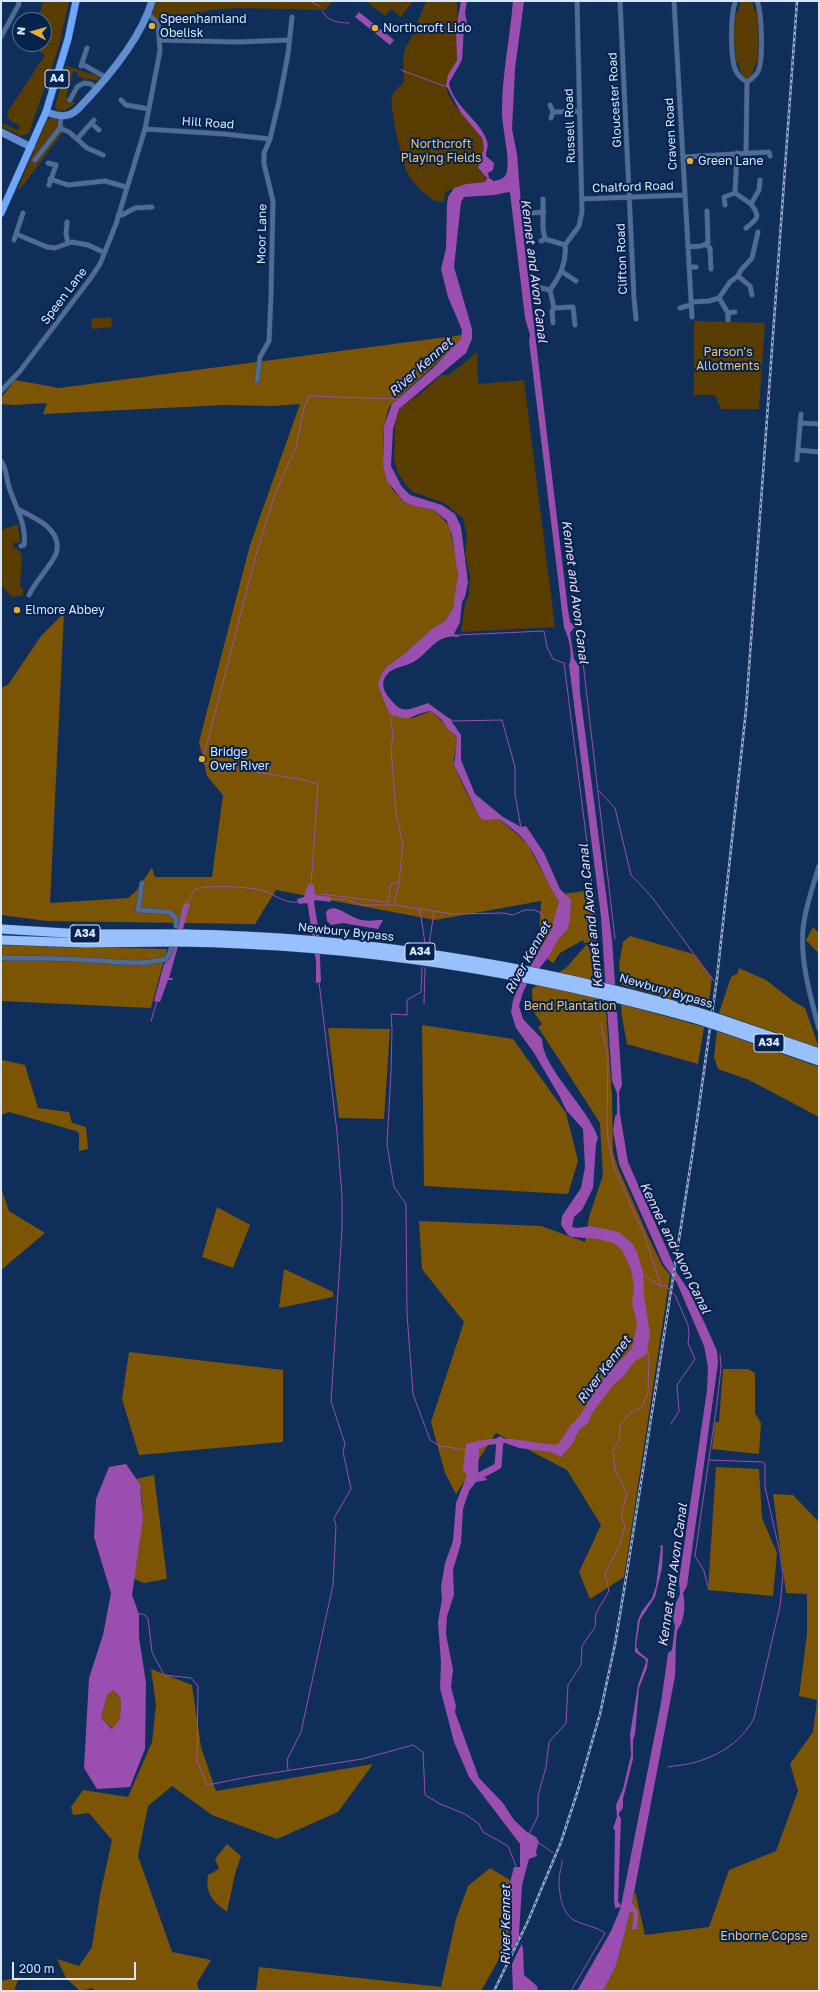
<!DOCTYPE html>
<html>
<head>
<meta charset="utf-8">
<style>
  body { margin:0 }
  #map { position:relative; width:820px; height:1992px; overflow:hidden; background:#102e5a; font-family:"Golos Text",sans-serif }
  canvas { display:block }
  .frame { position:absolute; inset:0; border:2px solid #d8e7fe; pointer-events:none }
  .north { position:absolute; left:12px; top:12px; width:40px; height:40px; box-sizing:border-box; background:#06234e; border:1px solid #5a7194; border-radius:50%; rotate:276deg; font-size:11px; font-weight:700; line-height:16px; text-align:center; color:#d8e7fe }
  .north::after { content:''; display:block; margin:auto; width:14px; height:18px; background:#e9ab38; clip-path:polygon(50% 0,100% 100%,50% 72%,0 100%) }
  .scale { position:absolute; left:12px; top:1962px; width:124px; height:18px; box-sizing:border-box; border:2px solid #d8e7fe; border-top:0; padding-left:5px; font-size:12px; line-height:14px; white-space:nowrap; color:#d8e7fe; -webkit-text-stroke:3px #06234e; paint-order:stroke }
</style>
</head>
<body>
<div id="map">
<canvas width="820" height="1992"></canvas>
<div class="frame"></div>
<div class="north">N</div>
<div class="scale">200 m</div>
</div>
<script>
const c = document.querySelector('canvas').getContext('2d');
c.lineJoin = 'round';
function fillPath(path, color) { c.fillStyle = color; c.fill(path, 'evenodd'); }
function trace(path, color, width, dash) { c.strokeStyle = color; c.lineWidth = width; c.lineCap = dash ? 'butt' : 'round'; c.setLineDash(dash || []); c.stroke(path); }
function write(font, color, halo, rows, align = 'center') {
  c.font = font + ' "Golos Text",sans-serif'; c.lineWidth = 4; c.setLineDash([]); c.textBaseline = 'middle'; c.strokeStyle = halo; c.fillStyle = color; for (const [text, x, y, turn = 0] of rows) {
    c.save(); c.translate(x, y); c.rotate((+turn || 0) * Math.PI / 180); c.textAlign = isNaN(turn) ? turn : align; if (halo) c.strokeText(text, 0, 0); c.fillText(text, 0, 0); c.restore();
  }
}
fillPath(new Path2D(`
  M43,1H69L59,46L44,42V20H38Z
  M154,1H333L325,10L237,8L212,10L163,22H158L151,15L150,11L154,14L151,11Z
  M366,1H413L401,17L391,9L385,16Z
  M426,1H457L458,55C456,68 444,74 447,90C451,108 482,131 484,144C485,152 481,160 478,168L481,173L485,174V182L466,184L445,192L444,202L434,201C424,193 412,184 407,172C402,161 389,106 392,97C394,90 399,87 404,82L403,57L406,47L413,34Z
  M741,1H752L755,12L758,11L759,62L756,63L752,73L754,74L747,79L742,77L738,62H734V12L737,13Z
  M44,43L59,46L29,133L21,136L1,126V123L18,130L20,126L9,120L7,113L45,55L28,44Z
  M66,66L101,77L97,81L89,79L83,81V78L77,76L78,72L73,71L66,97L70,98V101L76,103L66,110L58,111L55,107Z
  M54,117L60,122L59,129L63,132L21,188L17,190L47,120Z
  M111,317L112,327L92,329L91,319Z
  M694,321L765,323L759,409H721L715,395H694Z
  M477,352L478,384L524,380L555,627L461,632L465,604L469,595L470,576L465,553L467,536L463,518L444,503L413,492L406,485L398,473L394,458L395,422L399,410L406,403L420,394L441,375H449Z
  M18,524L20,542L14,543L13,547L20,551L22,558L20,587L23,588V595L12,597L3,587H1V530Z`), '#593c00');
fillPath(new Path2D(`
  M462,335L461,339L451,350L399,397L389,407L384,426L383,443V465L392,489L404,502L414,506L434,510L449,525L458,568L457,591L453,608L445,621L433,628L398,659L387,666L381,674L384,699L390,713L413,718L431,711C434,713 455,734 456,737C460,745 452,755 454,764C456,771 474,809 479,813C486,819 491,818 499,819L517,834L528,845L555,895L592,890L596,923V941L584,943L583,940L560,953L553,963L538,952L541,901L435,920L276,890L255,924L46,921L1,915V688L8,685L41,636L64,613L50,903L128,898L135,892L152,868L155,877H212L223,795L207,776L199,742L250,545L300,404L273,406L224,405L43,414L47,403L15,405L1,404V398L15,380L59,388Z
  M813,927L819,933V954L806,940Z
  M630,936L693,954L712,978L708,1009L622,985L619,965L623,942Z
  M587,944L598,966L603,968L612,1096L613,1152L618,1168L649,1238L662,1265L670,1275L624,1577L590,1599L579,1572L601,1525L567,1470L496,1433L456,1494L445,1473L431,1422L464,1322L422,1269L419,1221L541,1226L585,1242L589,1217L603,1175L600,1123L538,1027L542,1024L533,1011L532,989L566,968Z
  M1,945L167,949L151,1008L1,1001Z
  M739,968L766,980L793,1001L805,1008L819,1048L719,1013L731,977L737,974Z
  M621,1004L704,1027L698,1064L627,1044L622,1017Z
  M422,1025L513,1039L566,1113L578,1161L568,1194L424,1186Z
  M328,1028L390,1029L384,1119L339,1118Z
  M717,1031L819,1067V1117L749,1080L718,1069L714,1057Z
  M1,1056L2,1060L25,1065L38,1108L69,1112L72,1123L86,1127L88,1149L79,1151V1133L76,1131L9,1112L1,1115Z
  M1,1188L9,1211L45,1233L1,1270Z
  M217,1207L250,1225L233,1268L202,1257Z
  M284,1269L333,1292V1297L279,1308Z
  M129,1352L283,1370V1442L139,1455L122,1399Z
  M723,1369H748L755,1373V1413L761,1423L759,1454L712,1449L715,1422H719Z
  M716,1467L759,1469L762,1518L777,1553L773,1596L708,1590Z
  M154,1475L167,1579L144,1583L134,1579C137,1556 150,1497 136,1479Z
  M773,1494L793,1495L819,1522V1991H603L616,1966L635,1891L645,1935L709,1927L729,1870L776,1851L798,1791L790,1764L813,1732L817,1700L799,1696L807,1634V1594L786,1593Z
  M151,1669L192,1685L201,1747L216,1791L373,1764L338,1812L277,1839L212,1815L172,1786L148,1806L138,1856L172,1952L211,1960L197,1983L199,1991H95L92,1988L80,1991L66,1978L57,1959L79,1966L92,1947L100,1895L112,1840L89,1813L73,1815L71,1807L83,1790L128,1797L152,1742L156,1705Z
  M114,1690L121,1699L120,1719L113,1729L101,1718L107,1695Z
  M227,1844L241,1856L235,1874L227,1912C213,1901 205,1894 208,1875L219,1869L215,1859Z
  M490,1868L510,1880L508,1943L481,1991H256L259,1967L441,1987L456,1919L468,1886Z
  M19,1977L14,1991H1V1981Z`), '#7b5504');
fillPath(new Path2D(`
  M461,1H467L465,13L467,23L464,26L462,60L449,83C453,106 481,121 487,141C489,146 486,151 486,156L494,163L493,170L488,173L489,178L494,181C500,180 506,178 507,171C510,156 502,129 502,111C502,74 510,38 513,1H524L515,69L512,129L517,154L524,242L568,610L570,622L575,626L570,633L574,659L579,666L580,693L612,940L622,1085L619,1092L620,1114L628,1162L673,1263V1267L689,1291L705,1324L717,1351L718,1363L687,1586L683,1593C685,1602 685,1612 682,1621C681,1626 678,1627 677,1632C675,1647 676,1661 675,1676L632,1903L638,1912L637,1929H632L634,1914L632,1911L630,1912L616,1966L603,1991H577L611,1931L621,1907L615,1908L614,1900L615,1830L613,1828L617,1817L616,1805L623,1789L631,1755L630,1735L638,1685L646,1662L645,1659L635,1652V1644L638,1620L642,1611L652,1598L656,1586L661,1547L659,1546L663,1545L662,1568L655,1597L640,1620L636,1646L639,1652L648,1659L647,1668L639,1688L635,1734L633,1740V1759L623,1799V1808L619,1813V1816L621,1818L618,1901L621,1906L661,1703L668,1653L672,1650L675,1626L673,1619L676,1603L680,1594L679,1580L707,1390L708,1367L704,1346L677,1283L663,1263L619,1164L613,1131L615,1116L617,1114V1093L612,1081L601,917L569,665C573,655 569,637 564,628L529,341L530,335L525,318L510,193L509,192L494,195L464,197L461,202L454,267L472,329V339L466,353L399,409L393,429L391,466L402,487L410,495L442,505L455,514L461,527L468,582L465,597L462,602L460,622L454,634L458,635L459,637C456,637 452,636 449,637C434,639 427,654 415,661C404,668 389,666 384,680C382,684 384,691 387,695C402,716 407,710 428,703L450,719L461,735V760L475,794L503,817L521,827L526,826L544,853L560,889L571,900L570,920L567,930L559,938L549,956L527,984L523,992L519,1006L523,1019L542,1039C542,1068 588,1107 598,1138L596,1144L593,1188L582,1210L574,1217L572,1227L577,1228L591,1226L619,1232L632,1243L637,1252L643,1272L644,1296L650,1334L646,1355L635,1361L622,1378L614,1384L592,1413L588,1423L579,1430L573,1443L561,1457L551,1452L519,1448L505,1443L488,1445L479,1449L478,1477L486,1478L487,1480L476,1482L469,1491L463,1509L461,1543L453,1570L454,1595L447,1616L446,1634L453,1670L451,1687L456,1706L455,1712L479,1778L503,1803L514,1820L527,1832L536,1837L539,1842L536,1851L537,1856L529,1859L522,1885L519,1934L523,1949L524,1975L537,1986L538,1991H513L511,1943L512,1910L509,1887L514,1867H520V1844L469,1777L454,1742L440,1688L441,1662L438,1622L442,1599L441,1587L445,1563L453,1541L456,1503L467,1475L463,1470L466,1444C504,1433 519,1441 555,1445L559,1443L570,1426L579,1417L601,1381L632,1348L637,1324L632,1303L634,1287L631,1269L622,1250L613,1243L599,1239L572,1237L568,1235L561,1225L562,1216L581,1188L585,1167L583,1129L566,1110L560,1097L534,1053L516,1028L511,1012L513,1000L519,985L551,931L559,901C545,882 539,857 523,839C516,831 507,825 499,819L483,820L479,816L454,765L457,741L456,736L447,728L441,719L431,711C410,714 413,724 389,713L378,685L381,674L387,666L398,659L433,628L445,621L453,608L458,575L452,535L447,521L434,510L414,506L404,502L387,481L383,465L384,426L392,404L434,367L461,339L462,330L448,297L441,269L446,248L447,204L448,197L454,188L466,184L485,182L487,178L478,168L484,148L482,138L461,113L446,85L448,75L457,60L456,29Z
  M359,12L394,40L390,45L355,17Z
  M308,884L314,885L315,895L330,897L331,902L315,900L314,902L319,933L321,982L316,983V962L308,906L307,903L299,904L297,899L304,897Z
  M184,903L190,904L169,978H173L172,980H168L160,1002L154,1001L164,964L170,958Z
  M334,908C343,910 349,916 358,919C366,922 376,920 383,920L378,929L343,923L331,925L327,921L326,912L329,909Z
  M126,1464L140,1484L143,1519L132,1595L139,1614V1637L146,1683L145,1749L130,1787L97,1789L84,1768L89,1678L103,1635L111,1593L94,1537L96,1499L109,1467ZM114,1690L121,1699L120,1719L112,1729L101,1718L107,1695Z`), '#9a4eb0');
fillPath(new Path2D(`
  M521,1932L523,1941L511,1966L510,1955Z`), '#102e5a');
trace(new Path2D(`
  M310,1L319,6
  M322,11C327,21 339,23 349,23
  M401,70L447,87
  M458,635L544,631L547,647L553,659L564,663L590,866L596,924L597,959
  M578,639L583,662L615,939
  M393,715L391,720L393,734L391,748L396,813L403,844L399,882L394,905
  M450,719L453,721L502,720L515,767V794L521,828
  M599,791L615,808L631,875L651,896L714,981
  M311,886L318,784L305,780L202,763L256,555L275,494L296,447L304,408L309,396L398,399
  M322,894L385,902H388L391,884L399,882
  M329,899H343L362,905H394L453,914L504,913L513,915L525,910H534L541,913L543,916L542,926L539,936
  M187,904L194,890C204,884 249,887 261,890C275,894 284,904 299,902
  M420,910L425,943
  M429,945L434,912
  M422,967L421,992L407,1000V1015L391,1014L392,1029L391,1072L387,1145L394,1187L406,1204L407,1314L413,1394L430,1440L440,1446L466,1450
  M424,1004L425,968
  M151,1021L157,1001
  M601,1023L608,1056L607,1132L614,1168L644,1234L661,1286
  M642,1274L661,1286H666L675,1295L688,1325L689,1335L688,1343L695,1359L677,1385L679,1411L671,1424
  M708,1587L704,1571L695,1556L717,1403L721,1368L720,1354
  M139,1614H143L148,1618L152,1652L164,1675L191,1678L198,1686L197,1761L207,1785L253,1776L362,1759L413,1745L423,1752L425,1795L440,1804L465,1814L479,1824L483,1832L508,1846L516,1866
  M668,1767C680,1765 694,1764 705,1759C725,1752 745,1737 754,1718L780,1606L783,1575L780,1553L765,1487V1464L763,1462L709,1460
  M288,1770L287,1760L301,1732L333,1585L336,1526L334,1518L351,1489L343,1452L345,1444L331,1401L342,1229V1196L337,1132L319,982
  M529,1834L538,1816V1796L546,1767L549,1742L566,1723L568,1685L581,1665L582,1646L595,1627L596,1613L609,1591L605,1573L619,1547L625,1526L621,1515L627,1494L615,1469L613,1451L619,1441L620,1425L629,1414L642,1407L648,1393L649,1359L647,1349
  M539,1843L553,1853
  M562,1861C562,1868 559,1873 559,1880C559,1894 562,1915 576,1921C586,1926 597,1927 605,1933L571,1991`), '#9a4eb0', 1);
trace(new Path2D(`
  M470,1481L498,1466L500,1440`), '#9a4eb0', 7);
const street = new Path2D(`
  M620,1L634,298L636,319
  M674,1L692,317
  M736,1C730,12 730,59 736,71C738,76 742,79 747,82
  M1,37L19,4L18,1
  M159,40L237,42L289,40
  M82,64L107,78
  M81,66L87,48
  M747,82C752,79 757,75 759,69C763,57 762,12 757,1
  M70,100L77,87L84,83L91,84L97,89
  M121,100L126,105L149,109
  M550,105L553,112L551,118
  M553,112L580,111
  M91,123L99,130
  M60,128L69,132L87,148L103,155
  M145,129L224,134L270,139
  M77,139L94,120
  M737,153L735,193L751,204
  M746,153L747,82
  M683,157L769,152L770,156
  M35,160L60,128L61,116
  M48,163L56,165L49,185
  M50,179L68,185L105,181L126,187
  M543,199V228L545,239
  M582,199L685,195
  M725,205L724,197L735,193
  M531,213L544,212
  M118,215H122L135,208L152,207
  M67,222L66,234L68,243
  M746,228C759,218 760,216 751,204L759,190L760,180
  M16,234L47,247L55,248L72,242L88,245L103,252
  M14,240L23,213
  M541,241L545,239L565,245
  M565,245L579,226L582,212L577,1
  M706,245L710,248L711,269
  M688,247L701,246L708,243L707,211
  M689,267H696
  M561,271L576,281
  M738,276L750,286L752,295
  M537,282V287L550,290
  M719,298L728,313V320
  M691,302L709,301L719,298L730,282L738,276L741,270L752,258L758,232
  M554,308L573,307L575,325
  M680,308L691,305
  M728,313L735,312
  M553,323L552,311L554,308L550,290C560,276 567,262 565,245
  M257,381L260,357L269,341L271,296L273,201L264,164V153L270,139L279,101L288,54L292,17
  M1,391L20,371L90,279L100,264L116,224L145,129L160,51L158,23L148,14
  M800,423L819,424
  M798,450L819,452
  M797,460L801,414
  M1,461C7,469 6,478 9,487C15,506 27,525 24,545L21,546
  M17,509C34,517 64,530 56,554C52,564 35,582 29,595
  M819,866C813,886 805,908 803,929C800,962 811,998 819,1029
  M142,883L138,910L169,912L176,918V926
  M1,958C30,958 58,958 87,960C113,961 140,966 166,959L170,952L173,942`);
const secondary = new Path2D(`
  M46,112C58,116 68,119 78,109C105,81 141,39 152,1
  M1,132L31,147`);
const primary = new Path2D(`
  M1,213L46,112L68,39L76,1`);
const highway = new Path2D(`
  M1,929L82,934H168
  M184,934C359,937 530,964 698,1012
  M1,940L85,943L167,942
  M181,942C361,945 524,971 696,1019
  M720,1019L819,1053
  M718,1026L819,1061`);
trace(street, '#304c74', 5.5);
trace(secondary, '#304c74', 8);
trace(primary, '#304c74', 8);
trace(highway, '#304c74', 10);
trace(street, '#506c96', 4.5);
trace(secondary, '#618ed0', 7);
trace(primary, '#6ea7fd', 7);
trace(highway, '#97c0fd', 9);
const rail = new Path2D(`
  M494,1991L528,1921L561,1842L579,1787L600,1714L615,1644L627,1572L692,1156L717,978L746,710L797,1`);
trace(rail, '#9aaecb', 2.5);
trace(rail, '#06234e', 1, [3]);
const highwayBridge = new Path2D(`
  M168,934H184
  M167,942H181
  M698,1012L720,1019
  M696,1019L718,1026`);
trace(highwayBridge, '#304c74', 10, []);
trace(highwayBridge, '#97c0fd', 9);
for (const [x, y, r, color] of [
  [152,26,4,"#e9ab38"],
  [375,28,4,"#e9ab38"],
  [690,161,4,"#e9ab38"],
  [17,610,4,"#e9ab38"],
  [202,759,4,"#e9ab38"]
]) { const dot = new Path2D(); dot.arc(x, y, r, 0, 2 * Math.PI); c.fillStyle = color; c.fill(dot); trace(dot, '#06234e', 1.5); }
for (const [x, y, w] of [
  [57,79,24],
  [85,934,30],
  [420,952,30],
  [769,1043,30]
]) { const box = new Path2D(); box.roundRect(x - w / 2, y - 9, w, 18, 3); c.fillStyle = '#06234e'; c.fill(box); trace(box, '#d8e7fe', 1); }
write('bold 11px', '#d8e7fe', null, [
  ["A4",57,79],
  ["A34",85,934],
  ["A34",420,952],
  ["A34",769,1043]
]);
write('12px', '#d8e7fe', '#06234e', [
  ["Speenhamland",160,19],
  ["Obelisk",160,33],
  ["Northcroft Lido",383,28],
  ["Green Lane",698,161],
  ["Elmore Abbey",25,610],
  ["Bridge",210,752],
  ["Over River",210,766]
], 'left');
write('12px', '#d8e7fe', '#06234e', [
  ["Gloucester Road",615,100,-93],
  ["Hill Road",208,123,4],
  ["Russell Road",570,126,-92],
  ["Craven Road",671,134,-93],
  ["Chalford Road",633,187,-2],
  ["Moor Lane",262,234,-89],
  ["Clifton Road",622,259,-92],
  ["Speen Lane",64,296,-53],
  ["Newbury Bypass",346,932,6],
  ["Newbury Bypass",666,991,16]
]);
write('12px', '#f4c16e', '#06234e', [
  ["Northcroft",441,144],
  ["Playing Fields",441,158],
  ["Parson's",728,352],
  ["Allotments",728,366],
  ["Bend Plantation",570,1006],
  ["Enborne Copse",764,1936]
]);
write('italic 13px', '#eedcf4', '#06234e', [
  ["Kennet and Avon Canal",534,271,83],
  ["River Kennet",421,367,-42],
  ["Kennet and Avon Canal",575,592,83],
  ["Kennet and Avon Canal",591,916,-96],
  ["River Kennet",528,958,-61],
  ["Kennet and Avon Canal",675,1248,64],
  ["River Kennet",604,1370,-53],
  ["Kennet and Avon Canal",673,1575,-82],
  ["River Kennet",506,1925,-90]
]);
</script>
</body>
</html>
